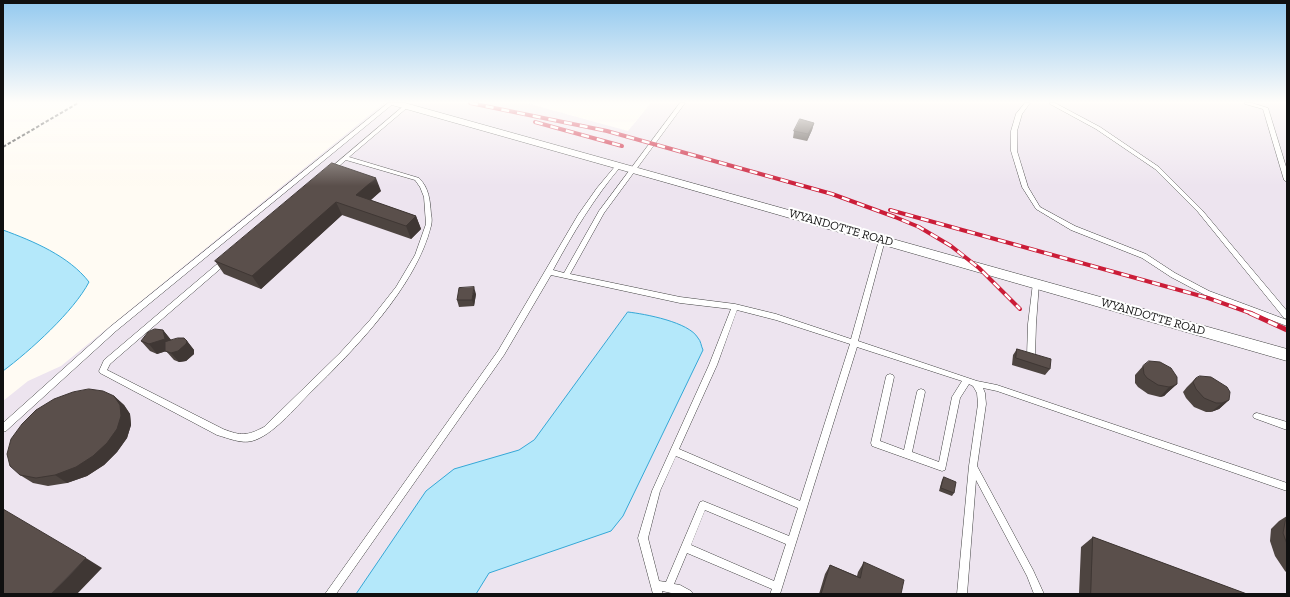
<!DOCTYPE html>
<html>
<head>
<meta charset="utf-8">
<style>
  body { margin:0 }
  #map { position:relative; width:1290px; height:597px; overflow:hidden; background:#fffbf3; font-family:"Zilla Slab",serif }
  canvas { display:block }
  .frame { position:absolute; inset:0; border:4px solid #101010; pointer-events:none }
</style>
</head>
<body>
<div id="map">
<canvas width="1290" height="597"></canvas>
<div class="frame"></div>
</div>
<script>
const c = document.querySelector('canvas').getContext('2d');
c.lineJoin = 'round';
function fillPath(path, color) { c.fillStyle = color; c.fill(path, 'evenodd'); }
function trace(path, color, width, dash) { c.strokeStyle = color; c.lineWidth = width; c.lineCap = dash ? 'butt' : 'round'; c.setLineDash(dash || []); c.stroke(path); }
function write(font, color, halo, rows, align = 'center') {
  c.font = font + ' "Zilla Slab",serif'; c.lineWidth = 4; c.setLineDash([]); c.textBaseline = 'middle'; c.strokeStyle = halo; c.fillStyle = color; for (const [text, x, y, turn = 0] of rows) {
    c.save(); c.translate(x, y); c.rotate((+turn || 0) * Math.PI / 180); c.textAlign = isNaN(turn) ? turn : align; if (halo) c.strokeText(text, 0, 0); c.fillText(text, 0, 0); c.restore();
  }
}
fillPath(new Path2D(`
  M384,103H526L628,131L651,103H1287V594H3V401L28,381L61,366Z`), '#ede4ef');
const water = new Path2D(`
  M3,230C33,241 69,256 89,282C74,311 30,351 3,371Z
  M628,312C645,314 689,322 698,338C701,341 701,346 703,350L623,516L611,531L489,573L476,594H356L426,491L454,469L519,450L534,440Z`);
fillPath(water, '#b4e8fa');
trace(water, '#35a8d7', 1);
const lane = new Path2D(`
  M388,103H394L116,331L6,431L3,432V423L110,327Z
  M680,103H685L604,213L570,274L680,297L735,304L776,314L851,339L879,240L880,238H884L885,240L858,341L977,381L997,385L1287,483V491L997,391L983,388L985,393L986,404L977,466L1033,570L1044,594H1034L1027,576L976,480L967,594H957L969,466L978,404L977,393L973,386L969,384L960,398L945,470L942,471L872,446L871,443L886,377L887,375L890,374L893,375L894,377L880,441L904,450L917,392L918,390L921,389L924,390L925,392L912,452L939,462L952,397L962,381L857,347L780,594H770L772,589L687,553L674,584L680,585L691,591L693,594H676L662,591L663,594H653L638,538L652,491L709,365L731,309L680,303L551,275L504,355L336,594H325L498,351L578,215L597,188L617,164H621V166C594,198 573,233 553,270L564,273L599,211ZM737,310L776,320L850,344L800,501L679,449L717,365ZM676,456L798,508L789,536L703,501L700,502L666,582L659,581L648,538L660,491ZM705,510L786,544L774,581L691,545Z
  M1025,103H1030L1022,114L1017,131V151L1028,187L1040,207L1075,226L1146,254L1175,273L1209,291L1287,320V326L1205,295L1171,277L1142,258L1071,230L1036,209L1022,187L1011,151V131L1016,114Z
  M1050,103H1055L1100,127L1159,167L1202,210L1287,311V319L1284,318L1198,212L1155,169L1096,129L1050,104Z
  M1245,103H1252L1268,108L1287,170V182L1284,180L1263,109L1245,104Z
  M406,104L409,106L408,107L349,157L419,178C429,188 430,200 431,214C432,218 432,222 431,226C416,287 354,350 310,393C295,408 272,436 252,441C241,444 228,438 217,435L100,373L99,371L104,360L223,259H227L228,261L227,263L110,364L107,370L223,429C241,436 247,436 264,427L340,353L370,320L396,287L415,255L426,224L424,197L420,187L415,180L346,160L332,172H328L327,171Z
  M1036,280L1039,283L1036,324L1035,356L1034,358L1031,359L1028,358L1027,356L1028,324L1033,283Z
  M1257,413L1287,422V430L1254,418L1253,416L1254,414Z`);
const street = new Path2D(`
  M390,103H405L1287,349V361L675,185L392,105Z`);
trace(lane, '#434343', 1);
trace(street, '#434343', 1);
trace(new Path2D(`
  M3,147L78,103`), '#323232', 2, [3.5, 2]);
fillPath(lane, '#fff');
fillPath(street, '#fff');
const railFar1 = new Path2D(`
  M470,103L607,131L832,194L895,217L919,227L951,246L979,268L1020,309
  M535,122L622,146
  M890,210L1208,298L1253,314`);
const rail = new Path2D(`
  M1250,313L1287,330`);
trace(railFar1, '#cb1d38', 4);
trace(rail, '#cb1d38', 5);
trace(railFar1, '#fff', 2.5, [8]);
trace(rail, '#fff', 3.5, [10]);
fillPath(new Path2D(`
  M814,123L812,130L807,141L793,138L794,131Z
  M332,163L381,191L370,200L416,216L421,229L411,239L342,215L261,289L224,274L215,261Z
  M476,294L474,306L459,307L457,300Z
  M163,330L171,340L187,341L194,350V354L186,361L179,362L174,360L166,351L157,354L150,351L141,341Z
  M1017,349L1050,369L1045,375L1012,365L1013,355Z
  M1143,366L1177,384L1167,393L1164,396L1160,397L1148,394L1138,387L1135,383V375Z
  M1196,378L1229,400L1219,409L1211,412H1206L1194,407L1186,398L1183,392L1187,387Z
  M114,396L124,405L130,414L131,425L127,438L117,452L104,465L87,476L67,483L48,486L33,483L20,475Z
  M944,477L954,493L952,496L939,491L942,480Z
  M1287,516V573L1285,571L1275,556L1270,541L1271,529L1279,521Z
  M1093,537L1247,594H1079L1081,547Z
  M864,562L901,594H819L825,574L830,565L857,576L858,572Z`), '#4d4440');
fillPath(new Path2D(`
  M814,123L812,130L807,141L808,134Z
  M376,178L381,191L361,209L356,195Z
  M336,202L342,215L261,289L252,276Z
  M416,216L421,229L411,239L406,226Z
  M474,287L476,294L474,306L472,300Z
  M163,330L171,340L173,349L157,354L149,344Z
  M187,341L194,350V354L186,361L179,362L171,353Z
  M1177,384L1167,393L1164,396L1160,397L1169,387Z
  M114,396L124,405L130,414L131,425L127,438L117,452L104,465L87,476L67,483L55,475Z
  M1229,400L1219,409L1211,412L1222,403Z
  M86,558L102,568L77,594H51Z`), '#3f3734');
const building = new Path2D(`
  M800,119L814,123L808,134L794,131Z
  M332,163L376,178L356,195L416,216L406,226L336,202L252,276L215,261Z
  M474,287L472,300H457L459,288Z
  M155,329L163,330L165,339L149,344L141,341L148,332Z
  M178,338H184L187,341L186,344L178,351L171,353L165,351V342Z
  M1017,349L1051,359L1050,369L1016,358Z
  M1149,361L1160,362L1171,368L1177,377V384L1173,386L1169,387L1158,385L1147,378L1144,374L1143,366Z
  M1200,376L1211,377L1227,387L1230,392L1229,400L1222,403H1216L1204,398L1196,389L1193,382L1196,378Z
  M89,389L103,391L114,396L120,405L121,416L117,429L107,443L93,456L76,467L55,475L36,478L20,475L10,466L7,454L11,439L22,424L36,410L54,399L73,392Z
  M944,477L956,482L954,493L941,488Z
  M3,509L86,558L51,594H3Z
  M1287,519V544L1283,533L1285,522Z
  M1093,537L1247,594H1091Z
  M864,562L904,580L901,594H821L830,565L860,578Z`);
fillPath(building, '#5a4f4b');
trace(building, '#3f3734', 1);
const sky = c.createLinearGradient(0, 0, 0, 186);
sky.addColorStop(0, '#93c9ef');
sky.addColorStop(0.55, '#fffdfa');
sky.addColorStop(1, '#fffdfa00');
c.fillStyle = sky;
c.fillRect(0, 0, 1290, 186);
write('12px', '#101010', '#fff', [
  ["WYANDOTTE ROAD",841,228,16],
  ["WYANDOTTE ROAD",1153,317,16]
]);
</script>
</body>
</html>
